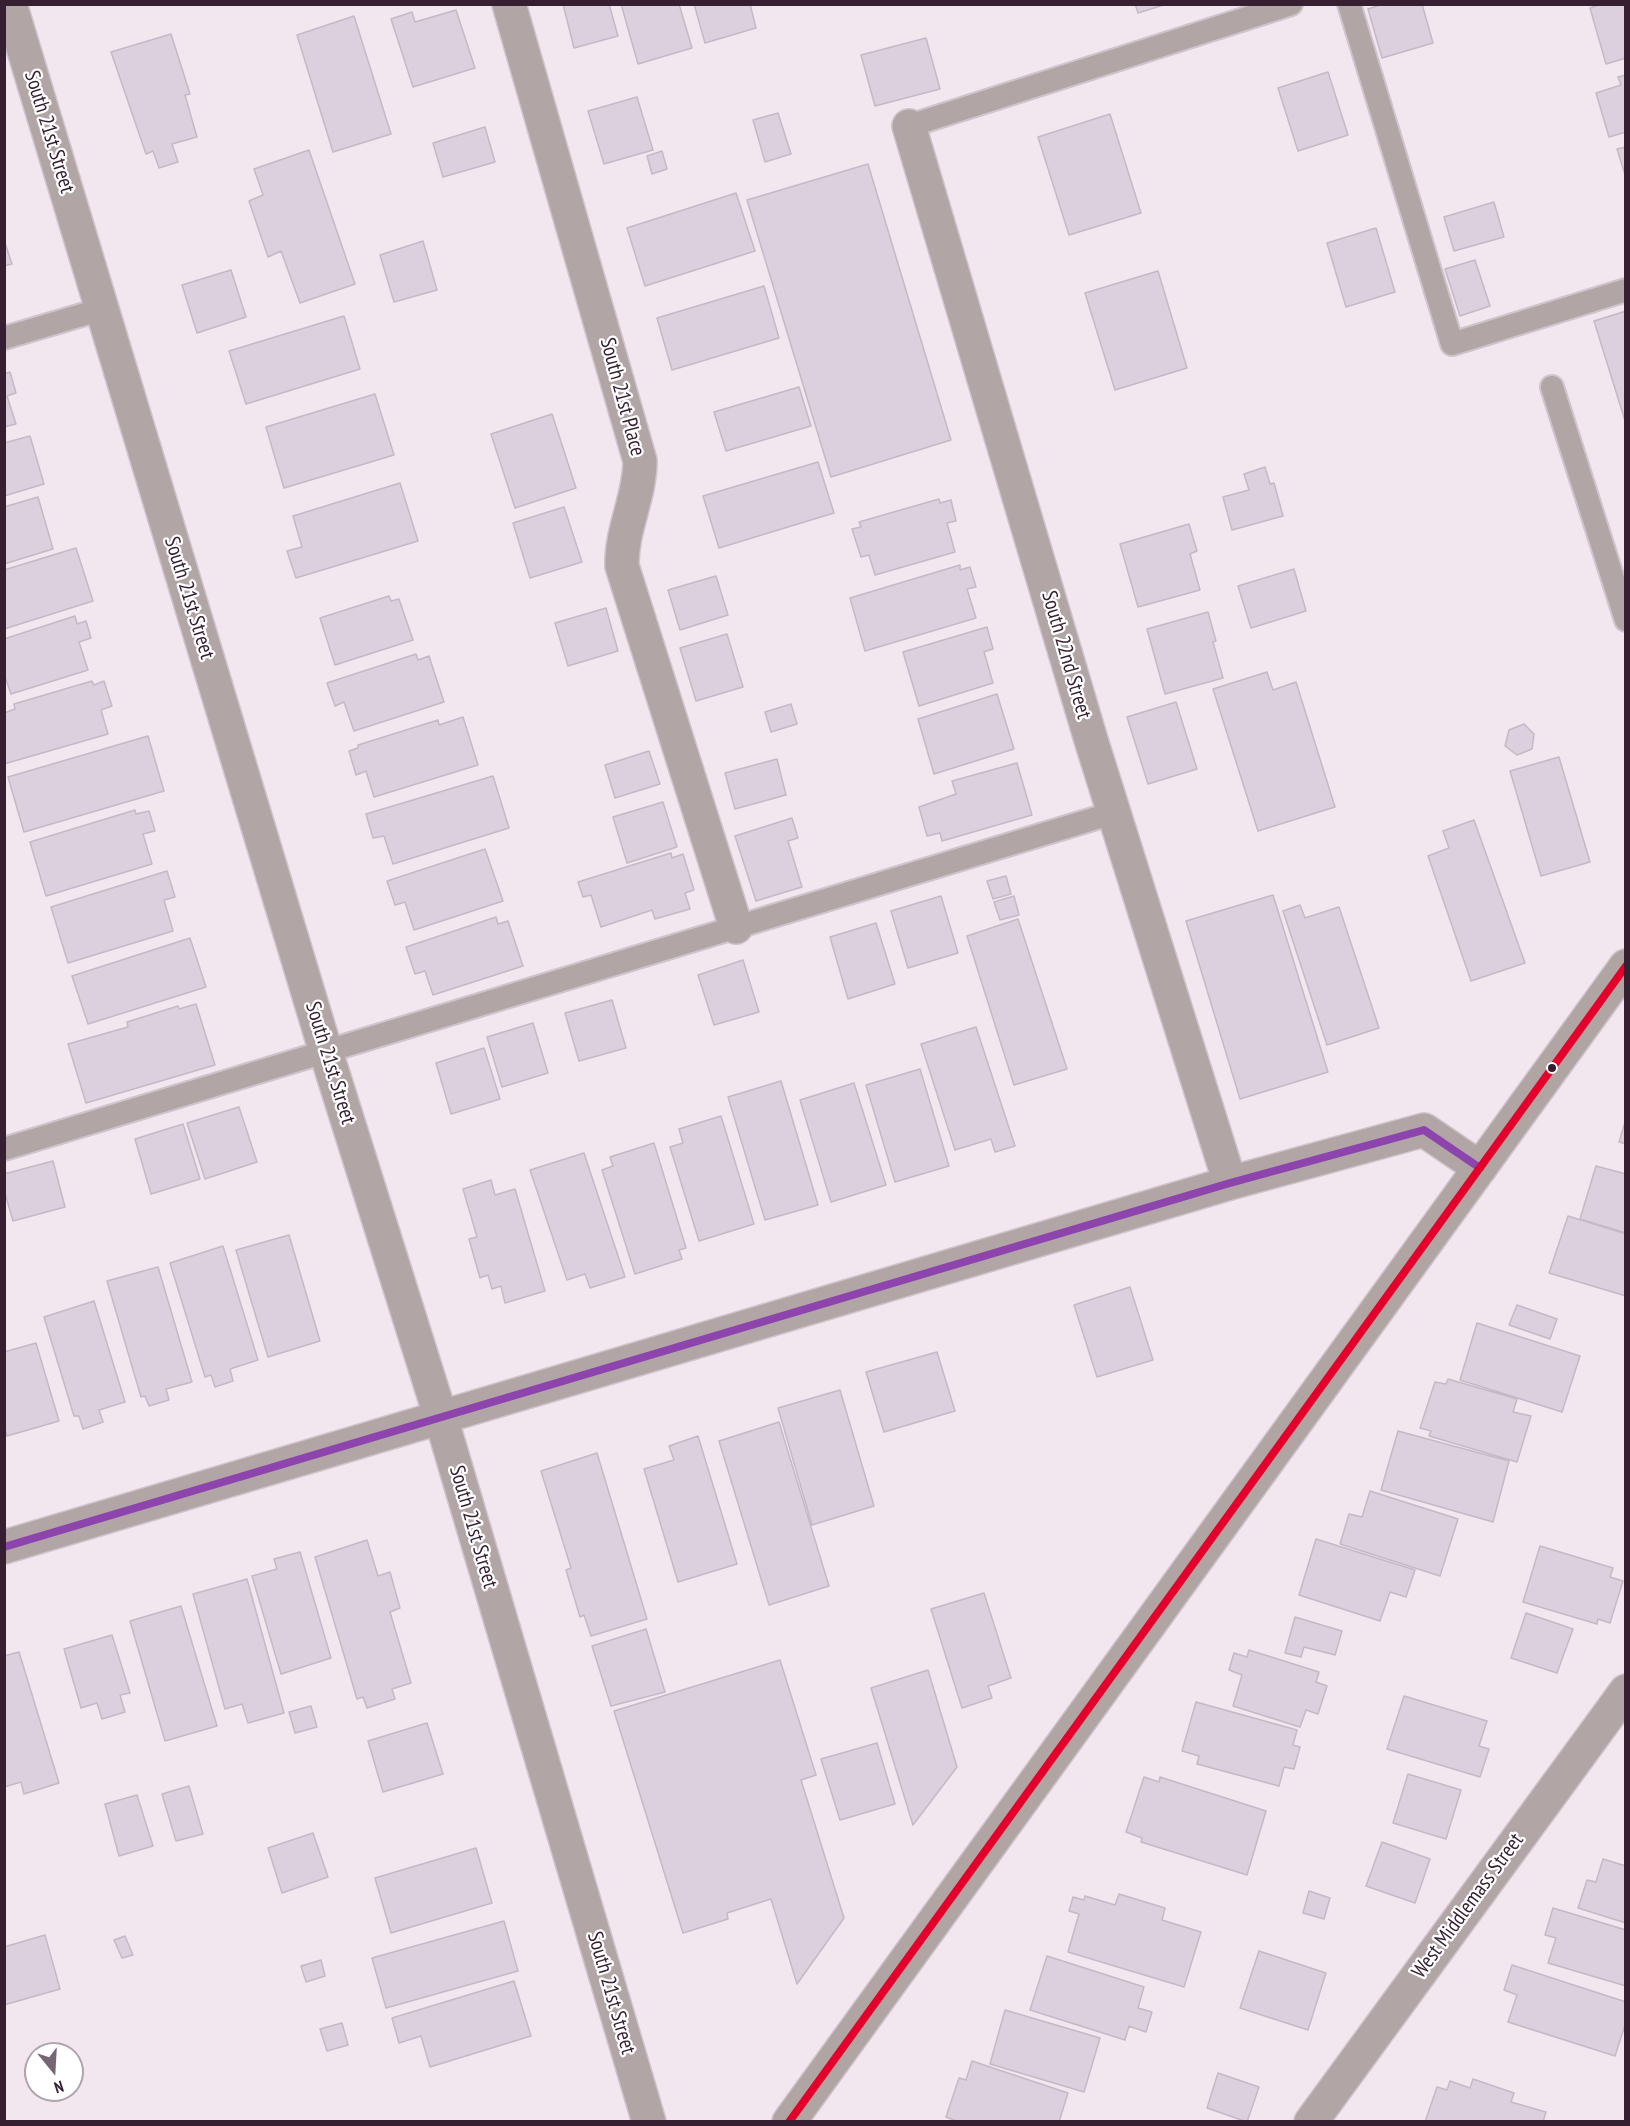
<!DOCTYPE html>
<html>
<head>
<meta charset="utf-8">
<style>
  body { margin:0 }
  #map { position:relative; width:1630px; height:2126px; overflow:hidden; background:#f2e6ef; font-family:"PT Sans Narrow",sans-serif }
  canvas { display:block }
  .frame { position:absolute; inset:0; border:6px solid #351f30; pointer-events:none }
  .north { position:absolute; left:24px; top:2042px; width:60px; height:60px; box-sizing:border-box; background:#fff; border:2px solid #aea5ac; border-radius:50%; rotate:162deg; font-size:16px; font-weight:700; line-height:24px; text-align:center; color:#351f30 }
  .north::after { content:''; display:block; margin:auto; width:21px; height:27px; background:#776573; clip-path:polygon(50% 0,100% 100%,50% 72%,0 100%) }
</style>
</head>
<body>
<div id="map">
<canvas width="1630" height="2126"></canvas>
<div class="frame"></div>
<div class="north">N</div>
</div>
<script>
const c = document.querySelector('canvas').getContext('2d');
c.lineJoin = 'round';
function fillPath(path, color) { c.fillStyle = color; c.fill(path, 'evenodd'); }
function trace(path, color, width, dash) { c.strokeStyle = color; c.lineWidth = width; c.lineCap = dash ? 'butt' : 'round'; c.setLineDash(dash || []); c.stroke(path); }
function write(font, color, halo, rows, align = 'center') {
  c.font = font + ' "PT Sans Narrow",sans-serif'; c.lineWidth = 4.5; c.setLineDash([]); c.textBaseline = 'middle'; c.strokeStyle = halo; c.fillStyle = color; for (const [text, x, y, turn = 0] of rows) {
    c.save(); c.translate(x, y); c.rotate((+turn || 0) * Math.PI / 180); c.textAlign = isNaN(turn) ? turn : align; if (halo) c.strokeText(text, 0, 0); c.fillText(text, 0, 0); c.restore();
  }
}
const building = new Path2D(`
  M563,4H609L618,36L574,48Z
  M621,4H679L692,48L638,64Z
  M694,4H750L756,28L705,43Z
  M1135,4H1167L1138,13Z
  M1383,4H1422L1433,43L1382,58L1368,9Z
  M1601,4H1626V58L1606,64L1590,8Z
  M456,10L475,68L413,87L391,19L412,12L415,22Z
  M354,16L391,134L333,152L297,35Z
  M171,34L190,94L185,95L197,137L172,144L178,162L159,168L153,151L146,154L111,52Z
  M926,38L940,89L875,106L861,55Z
  M1328,72L1348,135L1298,151L1278,88Z
  M1626,75V132L1609,137L1596,93L1621,85L1618,77Z
  M637,97L653,150L604,164L588,111Z
  M778,113L791,154L765,162L753,120Z
  M1110,114L1141,213L1069,235L1038,137Z
  M485,127L495,162L443,177L433,143Z
  M1626,147V178L1617,149Z
  M309,150L355,284L300,303L281,251L268,257L249,201L263,195L254,169Z
  M662,151L667,169L652,174L647,156Z
  M868,164L951,440L831,477L747,200Z
  M736,193L755,251L645,286L627,228Z
  M1494,202L1504,237L1454,251L1444,217Z
  M1376,228L1395,292L1346,307L1327,243Z
  M4,240L12,264L4,266Z
  M423,241L437,290L394,302L380,255Z
  M1475,260L1490,306L1460,316L1445,269Z
  M231,270L246,317L197,333L182,285Z
  M1158,271L1187,368L1115,390L1085,293Z
  M764,286L779,338L672,370L657,318Z
  M1626,311V424L1594,321Z
  M344,316L360,369L246,404L229,351Z
  M10,372L16,393L7,396L16,424L4,427V374Z
  M799,387L811,426L726,451L714,412Z
  M375,394L394,455L284,488L266,427Z
  M552,414L576,488L515,508L491,434Z
  M30,436L44,484L4,496V443Z
  M818,462L834,513L719,548L703,496Z
  M1265,467L1270,484L1274,483L1283,516L1232,530L1223,497L1249,490L1244,474Z
  M400,483L418,541L296,578L287,551L302,547L293,516Z
  M38,497L53,549L4,564V507Z
  M939,499L940,503L951,500L956,521L947,523L955,552L875,575L869,555L861,557L852,529L861,527L859,522Z
  M564,507L582,562L530,578L513,523Z
  M1189,524L1197,551L1190,554L1200,590L1138,607L1120,544Z
  M76,548L93,601L4,629V570Z
  M960,565V570L970,567L976,587L967,589L976,618L865,651L850,598Z
  M1294,569L1306,611L1251,628L1238,586Z
  M716,576L728,615L680,630L668,590Z
  M389,596L391,601L399,599L413,640L335,665L320,618Z
  M606,608L618,651L568,666L555,623Z
  M1208,612L1216,641L1213,642L1223,678L1165,694L1147,629Z
  M75,616L77,624L86,621L91,638L79,642L88,670L11,694L4,674V639Z
  M987,627L993,649L984,652L993,683L919,706L903,652Z
  M727,634L743,687L696,701L680,648Z
  M416,654L418,660L429,656L444,702L354,731L344,702L335,706L327,683Z
  M1267,672L1273,690L1296,682L1335,807L1258,831L1213,689Z
  M92,681L94,685L104,681L112,706L101,710L108,734L4,764V713L15,709L14,704Z
  M997,694L1014,749L934,774L918,719Z
  M1176,702L1197,769L1148,784L1127,717Z
  M791,704L797,724L771,732L765,712Z
  M463,717L478,765L374,797L366,771L356,775L349,751L358,748V745L438,720L439,725Z
  M1524,724L1534,734L1532,749L1517,755L1505,746L1509,730Z
  M148,736L164,791L24,832L8,777Z
  M649,751L660,784L615,798L605,765Z
  M1559,757L1590,862L1541,876L1510,771Z
  M777,759L786,795L735,809L725,773Z
  M1017,763L1032,815L942,841L940,833L927,836L919,807L956,794L952,781Z
  M493,776L509,828L393,864L384,836L373,838L366,814Z
  M663,802L677,847L627,863L613,817Z
  M135,810L136,814L149,811L155,831L143,834L152,864L46,896L30,842Z
  M792,818L798,838L788,841L802,887L756,901L735,836Z
  M1474,820L1525,963L1471,981L1428,856L1449,848L1443,831Z
  M485,849L503,901L414,930L405,902L395,905L387,881Z
  M671,853L672,858L683,854L694,890L685,893L690,909L655,919L652,910L601,927L591,895L583,897L578,882Z
  M167,871L175,897L164,900L173,931L68,963L51,907Z
  M1006,876L1011,894L993,899L987,881Z
  M1273,895L1328,1072L1240,1099L1186,921Z
  M941,896L958,953L908,968L891,911Z
  M1014,896L1019,915L1000,920L994,902Z
  M1300,905L1305,918L1339,907L1379,1028L1327,1045L1283,911Z
  M496,917L498,924L508,921L523,966L433,995L425,971L415,974L406,947Z
  M1018,919L1067,1069L1014,1085L967,936Z
  M876,923L895,984L848,999L830,937Z
  M190,938L206,987L88,1024L72,976Z
  M743,960L759,1012L714,1025L698,975Z
  M612,1000L626,1048L579,1061L565,1013Z
  M196,1004L215,1065L86,1103L68,1044L128,1027L127,1022L178,1006L179,1009Z
  M533,1023L548,1073L502,1087L487,1037Z
  M976,1027L1015,1146L995,1152L991,1139L955,1150L921,1044Z
  M484,1048L500,1099L451,1114L436,1063Z
  M920,1069L949,1166L895,1182L866,1085Z
  M781,1081L818,1205L765,1220L728,1097Z
  M854,1083L886,1185L831,1202L800,1100Z
  M239,1107L257,1162L205,1179L187,1123Z
  M721,1116L754,1224L699,1241L670,1147L683,1143L679,1129Z
  M1625,1122H1626V1144L1619,1142Z
  M183,1124L200,1179L151,1194L135,1139Z
  M654,1143L686,1248L679,1250L682,1259L635,1274L602,1170L613,1166L610,1157Z
  M584,1153L625,1277L590,1288L585,1274L567,1280L530,1170Z
  M53,1161L65,1207L13,1221L4,1190V1174Z
  M1596,1166L1626,1174V1233L1580,1219Z
  M491,1180L495,1195L515,1189L545,1291L505,1303L501,1286L492,1289L488,1275L480,1278L469,1239L477,1237L463,1189Z
  M1568,1216L1626,1234V1296L1549,1273Z
  M289,1235L320,1341L268,1357L236,1250Z
  M223,1246L258,1360L230,1369L233,1381L215,1387L211,1375L205,1377L170,1263Z
  M158,1267L192,1382L166,1389L169,1400L149,1406L145,1396L141,1397L107,1281Z
  M1130,1287L1153,1360L1097,1377L1074,1305Z
  M94,1301L125,1402L99,1410L103,1422L83,1429L79,1416H74L44,1317Z
  M1517,1305L1557,1319L1550,1339L1509,1325Z
  M1477,1323L1580,1356L1562,1412L1460,1380Z
  M36,1343L59,1421L7,1436L4,1426V1352Z
  M937,1352L955,1411L884,1432L866,1372Z
  M1448,1379L1517,1399L1513,1412L1531,1416L1517,1462L1429,1436L1431,1431L1420,1428L1435,1382L1446,1384Z
  M840,1390L874,1506L812,1525L778,1408Z
  M779,1422L829,1586L769,1605L719,1441Z
  M1398,1431L1509,1461L1493,1522L1381,1490Z
  M698,1436L737,1564L678,1582L644,1469L674,1460L669,1446Z
  M597,1453L647,1619L591,1636L584,1615L580,1617L566,1570L571,1568L541,1471Z
  M1370,1491L1458,1519L1440,1576L1340,1544L1349,1514L1362,1517Z
  M1316,1539L1415,1570L1406,1597L1390,1592L1380,1621L1299,1595Z
  M367,1540L378,1576L390,1572L400,1608L390,1612L411,1683L392,1689L395,1699L367,1708L363,1697L357,1699L315,1557Z
  M1540,1546L1613,1568L1610,1577L1623,1581L1610,1623L1598,1619L1597,1624L1523,1602Z
  M300,1552L331,1658L281,1674L252,1576L277,1569L274,1559Z
  M247,1579L284,1713L248,1723L242,1704L225,1709L193,1594Z
  M984,1593L1011,1678L988,1686L992,1698L962,1708L931,1609Z
  M181,1606L217,1726L165,1741L130,1621Z
  M1526,1613L1573,1629L1557,1673L1511,1658Z
  M1295,1617L1342,1631L1335,1655L1304,1647L1301,1657L1285,1653Z
  M646,1629L665,1692L611,1706L592,1646Z
  M112,1635L130,1693L120,1695L125,1712L102,1719L97,1703L81,1708L64,1649Z
  M1249,1650L1319,1672L1316,1682L1327,1686L1318,1714L1306,1710L1300,1727L1233,1706L1242,1675L1229,1670L1234,1653L1247,1657Z
  M19,1652L59,1783L24,1794L21,1782L4,1787V1656Z
  M780,1660L816,1775L801,1780L844,1918L797,1984L771,1899L727,1913L728,1919L683,1933L614,1711Z
  M928,1670L957,1767L913,1825L871,1688Z
  M1404,1696L1487,1721L1479,1746L1489,1749L1480,1777L1387,1749Z
  M1196,1702L1297,1730L1293,1745L1300,1747L1294,1769L1284,1767L1279,1786L1197,1764L1199,1756L1182,1751Z
  M311,1706L317,1727L295,1733L289,1712Z
  M427,1723L443,1774L383,1792L368,1741Z
  M877,1743L895,1804L840,1820L821,1759Z
  M1408,1774L1461,1790L1446,1839L1393,1823Z
  M1144,1777L1159,1782L1160,1777L1266,1811L1247,1875L1141,1842L1142,1838L1126,1832Z
  M189,1786L203,1834L176,1841L162,1794Z
  M137,1795L153,1846L119,1856L105,1804Z
  M313,1833L328,1877L282,1893L268,1848Z
  M1382,1842L1430,1859L1415,1903L1366,1886Z
  M476,1848L492,1903L391,1933L375,1878Z
  M1603,1859L1626,1866V1923L1578,1908L1587,1880L1596,1882Z
  M1309,1891L1330,1898L1324,1919L1303,1913Z
  M1119,1894L1165,1908L1162,1920L1201,1932L1184,1987L1068,1952L1079,1914L1069,1911L1073,1897L1084,1900L1085,1896L1115,1905Z
  M1553,1908L1626,1930V1986L1548,1963L1556,1938L1545,1935Z
  M504,1921L518,1971L386,2008L372,1958Z
  M45,1935L60,1989L4,2005V1947Z
  M125,1936L133,1955L122,1958L114,1940Z
  M1259,1951L1326,1973L1308,2030L1240,2008Z
  M1047,1956L1144,1987L1138,2008L1152,2012L1146,2032L1129,2026L1125,2040L1030,2010Z
  M321,1960L325,1976L306,1982L301,1966Z
  M1512,1965L1626,2002V2022L1615,2056L1508,2022L1517,1995L1504,1990Z
  M514,1981L531,2036L430,2067L421,2036L399,2043L392,2018Z
  M1005,2010L1100,2038L1084,2092L990,2064Z
  M342,2023L348,2045L327,2051L320,2029Z
  M972,2061L1068,2093L1059,2122H959L946,2117L959,2078L966,2080Z
  M1218,2073L1259,2087L1247,2122L1207,2108Z
  M1473,2079L1514,2093L1511,2102L1546,2112L1543,2122H1425L1437,2087L1447,2090L1450,2081L1470,2088Z`);
fillPath(building, '#dccfde');
trace(building, '#c5b9c7', 1.5);
const lane = new Path2D(`
  M1349,4L1452,344L1626,290
  M909,126L1291,4
  M4,338L102,309
  M1552,387L1626,620
  M4,1149L1113,813`);
const street = new Path2D(`
  M10,4L326,1052L441,1418L649,2122
  M509,4L640,461C640,497 621,530 622,566L736,927
  M909,126L1091,740L1230,1183
  M4,1547L1230,1183L1424,1130L1480,1168
  M1311,2122L1626,1691`);
const secondary = new Path2D(`
  M789,2122L1626,966`);
trace(lane, '#cfc3cc', 26);
trace(street, '#cfc3cc', 36);
trace(secondary, '#cfc3cc', 36);
trace(lane, '#b1a6a5', 22);
trace(street, '#b1a6a5', 33);
trace(secondary, '#b1a5a4', 33);
trace(new Path2D(`
  M4,1547L1230,1183L1424,1130L1480,1168`), '#8e44ad', 8);
trace(new Path2D(`
  M789,2122L1626,966`), '#e4002b', 8);
for (const [x, y, r, color] of [
  [1552,1068,5,"#351f30"]
]) { const dot = new Path2D(); dot.arc(x, y, r, 0, 2 * Math.PI); c.fillStyle = color; c.fill(dot); trace(dot, '#fff', 2); }
write('21px', '#351f30', '#fff', [
  ["South 21st Street",49,132,73],
  ["South 21st Place",622,397,75],
  ["South 21st Street",189,598,73],
  ["South 22nd Street",1066,655,74],
  ["South 21st Street",330,1063,73],
  ["South 21st Street",473,1527,74],
  ["West Middlemass Street",1468,1906,-54],
  ["South 21st Street",611,1993,74]
]);
</script>
</body>
</html>
